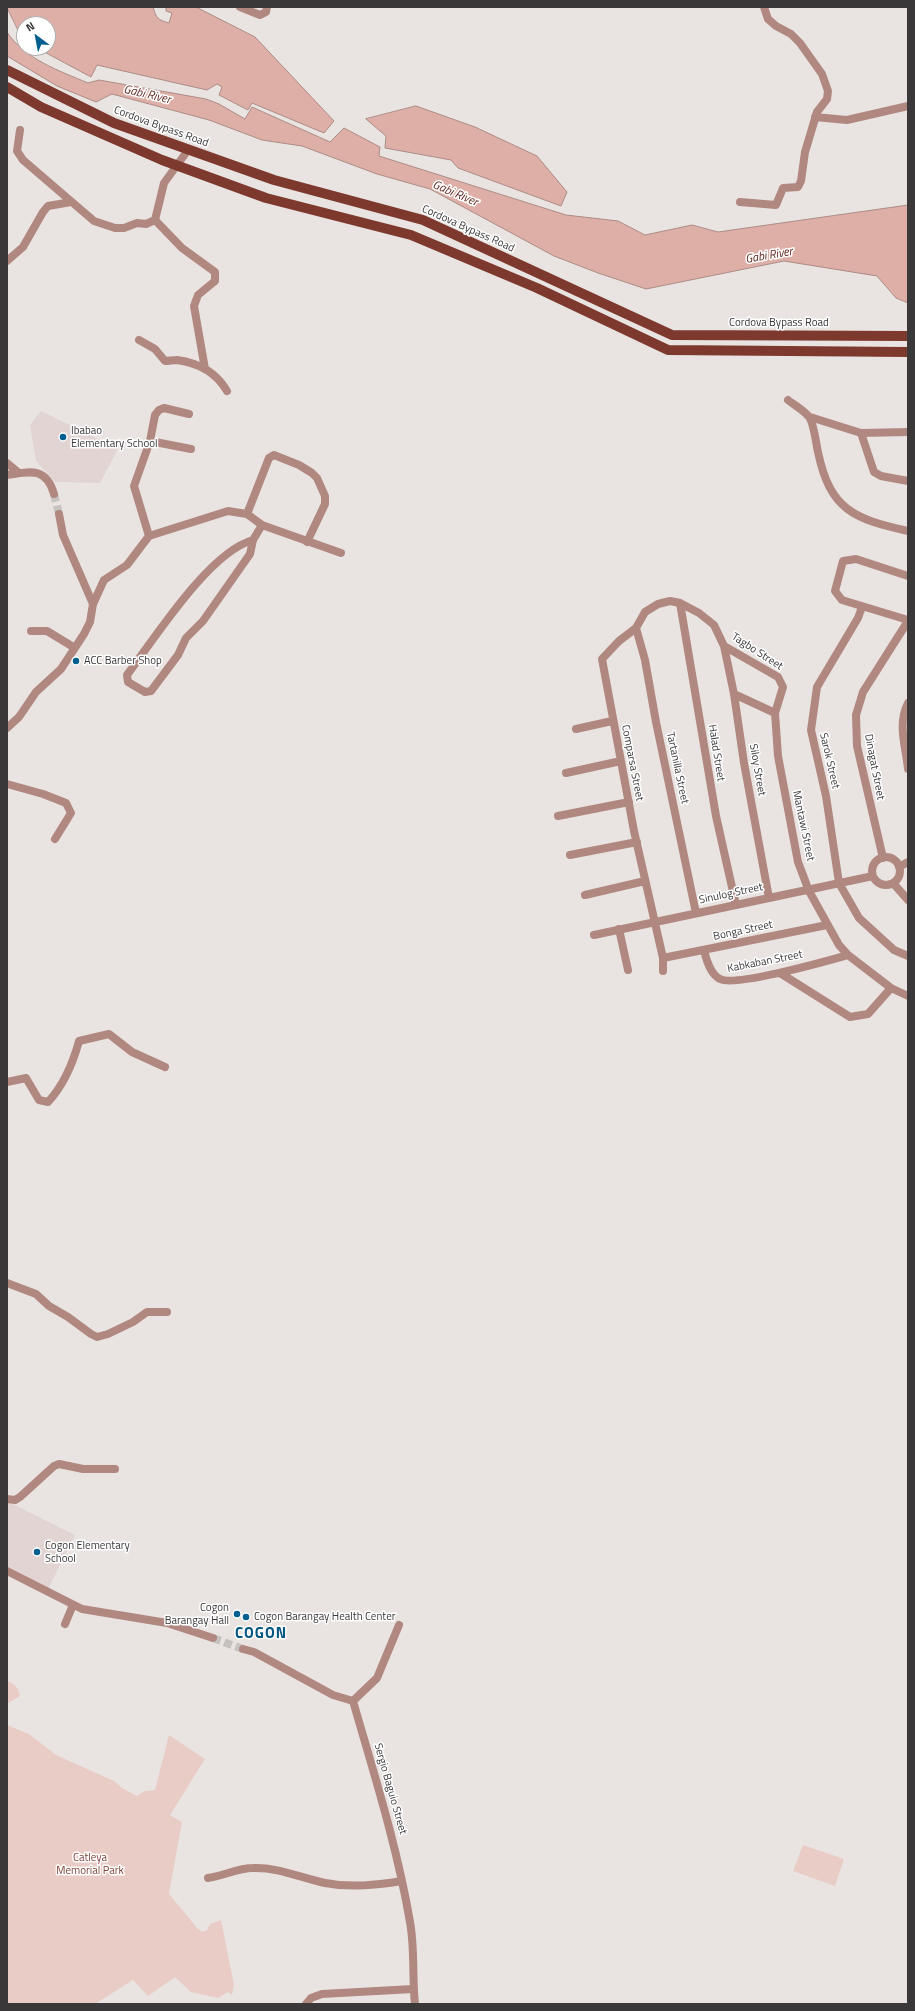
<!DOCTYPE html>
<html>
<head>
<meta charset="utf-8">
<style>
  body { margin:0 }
  #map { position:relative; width:915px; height:2011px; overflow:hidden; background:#e9e4e2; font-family:"Titillium Web",sans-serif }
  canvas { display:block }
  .frame { position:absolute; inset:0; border:8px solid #3a3838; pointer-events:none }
  .north { position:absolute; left:16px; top:16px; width:40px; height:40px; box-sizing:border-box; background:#fff; border:1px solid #b0afaf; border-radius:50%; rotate:328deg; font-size:11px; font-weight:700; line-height:16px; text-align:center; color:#3a3838 }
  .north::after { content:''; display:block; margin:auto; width:14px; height:18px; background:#005f8f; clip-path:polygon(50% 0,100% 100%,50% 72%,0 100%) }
</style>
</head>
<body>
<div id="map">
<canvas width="915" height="2011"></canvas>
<div class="frame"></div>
<div class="north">N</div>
</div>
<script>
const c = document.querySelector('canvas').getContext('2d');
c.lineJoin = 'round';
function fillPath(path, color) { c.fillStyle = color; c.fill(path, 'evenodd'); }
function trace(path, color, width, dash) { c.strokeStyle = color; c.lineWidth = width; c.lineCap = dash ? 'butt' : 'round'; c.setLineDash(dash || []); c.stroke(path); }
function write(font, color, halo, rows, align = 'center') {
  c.font = font + ' "Titillium Web",sans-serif'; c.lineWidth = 3; c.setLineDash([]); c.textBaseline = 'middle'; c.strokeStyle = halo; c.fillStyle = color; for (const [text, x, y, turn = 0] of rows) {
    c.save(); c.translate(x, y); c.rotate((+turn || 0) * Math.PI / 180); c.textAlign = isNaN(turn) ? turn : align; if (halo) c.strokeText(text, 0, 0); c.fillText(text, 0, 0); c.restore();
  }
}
fillPath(new Path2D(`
  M41,411L118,449L100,483L55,482L36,461L30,425Z
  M7,1501L75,1535L48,1589L7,1569Z`), '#e2d4d2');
fillPath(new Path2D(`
  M7,1681C15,1684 18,1687 20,1696L7,1704Z
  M7,1725L29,1734L56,1755L114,1781L122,1788L137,1796L145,1791L155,1790L169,1735L205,1759L170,1815L182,1822L169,1894L198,1929L202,1932L207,1930L210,1924L221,1920L234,1985L232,1995L228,1992L218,1998L191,1992L175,1977L148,1996L133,1980L95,2004H7Z
  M803,1845L844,1859L835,1886L793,1871Z`), '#eaccc6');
const water = new Path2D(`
  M7,7H153C156,18 158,20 169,23L172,13L166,11V7H196L255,37L334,121L324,133L252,103L248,110L219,95L222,87L217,84L207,90L97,65L91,77L37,48H48V24H24L23,40Z
  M7,32C24,59 60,71 88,83L99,80L206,99L219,104L245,119L252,107L330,142L344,128L380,147L379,156L566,215L618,221L645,235L692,225L718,232L908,205V303L896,298L877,276L784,261L646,289L598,273L554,256L430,189L377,174L302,146L262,140L209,120L112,94L96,102L57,86L7,56Z
  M416,106L475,127L537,156L567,192L561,206L458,168L451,160L385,148L386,136L366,119Z`);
fillPath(water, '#ddafa6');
trace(water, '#ac8b85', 1);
trace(new Path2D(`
  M54,494L59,514
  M213,1638L243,1649`), '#c6c2c0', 8, [8, 4]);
trace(new Path2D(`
  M240,7L260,15L266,12L267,7
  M815,117L847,120L908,106
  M20,130L17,151L23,160L94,221L115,228H124L137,223L146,224L155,220L182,248L215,272V281L198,295L194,306L205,369
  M740,202L776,205L783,188L798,187L801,181L805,152L817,112L827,99L828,91L822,74L800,43L791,34L776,26L768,19L764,7
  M155,220L164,183L188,150
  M7,261L23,247L43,212L48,206L71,202
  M139,340L155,349L165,361C169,361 173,360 177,360C199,363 216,372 227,391
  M788,400C794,405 804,410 809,417C814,423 816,444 818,452C830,510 854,519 908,531
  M810,417L861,433L908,432
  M861,433L874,472L881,476L908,481
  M150,441L191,449
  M7,463L19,473
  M7,475C29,472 46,466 54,494
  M59,514L63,535L93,604
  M247,514L269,458L274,455L299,465L312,473L317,478L325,496V504L307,542
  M149,536L134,486L150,441L155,415L159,410L164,408L189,414
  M253,540C209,552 155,638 127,675L128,682L145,692L151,691L178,655L186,638L203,621L250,554L253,540L262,525
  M908,576L856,559L843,561L835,591L842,600L908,620
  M680,603L716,816L736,905
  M862,607L858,618L817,687L811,730L826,796L839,883L859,918L894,950L908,956
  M636,628L645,660L656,722L696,913
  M31,631H47L75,648
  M724,646L734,694L744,763L769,898
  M734,694L775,713
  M908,703C897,724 906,747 908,769
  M7,728L19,717L36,692L61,669L84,634L90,622L93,604L104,580L127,565L149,536L228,511L247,514L262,525L341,553
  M576,729L612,721
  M566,773L621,761
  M7,784L43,794L66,803L71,813L55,839
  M558,816L629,802
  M570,855L637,842
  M872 871a14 14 0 1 1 28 0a14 14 0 1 1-28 0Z
  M883,858L857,746L856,715L863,692L908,621
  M899,867L908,862
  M893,883L908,900
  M585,895L645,881
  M619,929L628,970
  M594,935L873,876
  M704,950C706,959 711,975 720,979C736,987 826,961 848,955
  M663,958L827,925
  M663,971V958L634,831L602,659L619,641L636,628L645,612L658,604L670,601L680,603L699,613L714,625L724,646L778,677L783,687L775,713L778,756L798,862L809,891L839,945L848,955L891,988L908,996
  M780,973L850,1017L868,1014L891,988
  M7,1082L26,1078L39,1100L48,1102C64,1085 73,1063 79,1041L109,1034L132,1052L165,1067
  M7,1283L36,1294L49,1306L68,1317L91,1334L97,1337L108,1334L133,1322L147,1312H167
  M7,1499L15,1500L20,1497L54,1466L59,1464L83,1469H115
  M7,1571L82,1609L167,1623L213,1638
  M65,1624L73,1605
  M243,1649L254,1652L333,1695L353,1701
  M353,1701C374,1774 397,1846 410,1922C415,1949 412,1977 415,2004
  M353,1701L377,1678L399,1625
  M208,1878C223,1876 238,1868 253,1868C278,1867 301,1878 325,1883C351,1888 376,1885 402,1881
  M306,2004L311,1998L322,1994L413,1989`), '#b18880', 8);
trace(new Path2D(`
  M7,70L114,123L274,180L423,220L672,335L908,336
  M7,87L41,107L162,160L266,198L411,235L537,288L668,350L908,352`), '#7e392e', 10);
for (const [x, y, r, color] of [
  [63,437,4,"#005f8f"],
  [76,661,4,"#005f8f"],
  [37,1552,4,"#005f8f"],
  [237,1614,4,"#005f8f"],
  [246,1617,4,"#005f8f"]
]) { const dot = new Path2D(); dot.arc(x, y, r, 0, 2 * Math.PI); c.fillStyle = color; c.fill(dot); trace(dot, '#fff', 1.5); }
write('11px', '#3a3838', '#fff', [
  ["Cordova Bypass Road",161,127,20],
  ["Cordova Bypass Road",468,229,24],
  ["Cordova Bypass Road",779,323],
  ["Tagbo Street",757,652,33],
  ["Halad Street",716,753,81],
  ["Sarok Street",829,761,77],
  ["Comparsa Street",632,763,79],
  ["Dinagat Street",874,767,79],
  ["Tartanilla Street",677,768,78],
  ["Siloy Street",757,770,80],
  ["Mantawi Street",803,826,78],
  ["Sinulog Street",731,894,-12],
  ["Bonga Street",743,931,-12],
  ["Kabkaban Street",765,962,-11],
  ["Sergio Baguio Street",390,1789,74]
]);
write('11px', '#3a3838', '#fff', [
  ["Ibabao",71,431],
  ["Elementary School",71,444],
  ["ACC Barber Shop",84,661],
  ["Cogon Elementary",45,1546],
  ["School",45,1559],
  ["Cogon",229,1608,"right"],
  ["Barangay Hall",229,1621,"right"],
  ["Cogon Barangay Health Center",254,1617]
], 'left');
write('11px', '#7f4338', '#fff', [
  ["Catleya",90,1858],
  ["Memorial Park",90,1871]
]);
write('italic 12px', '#622920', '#fff', [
  ["Gabi River",147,95,13],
  ["Gabi River",455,194,23],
  ["Gabi River",769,256,-10]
]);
c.letterSpacing = '1px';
write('bold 15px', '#055783', '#fff', [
  ["COGON",261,1634]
]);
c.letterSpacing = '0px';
</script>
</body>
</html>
